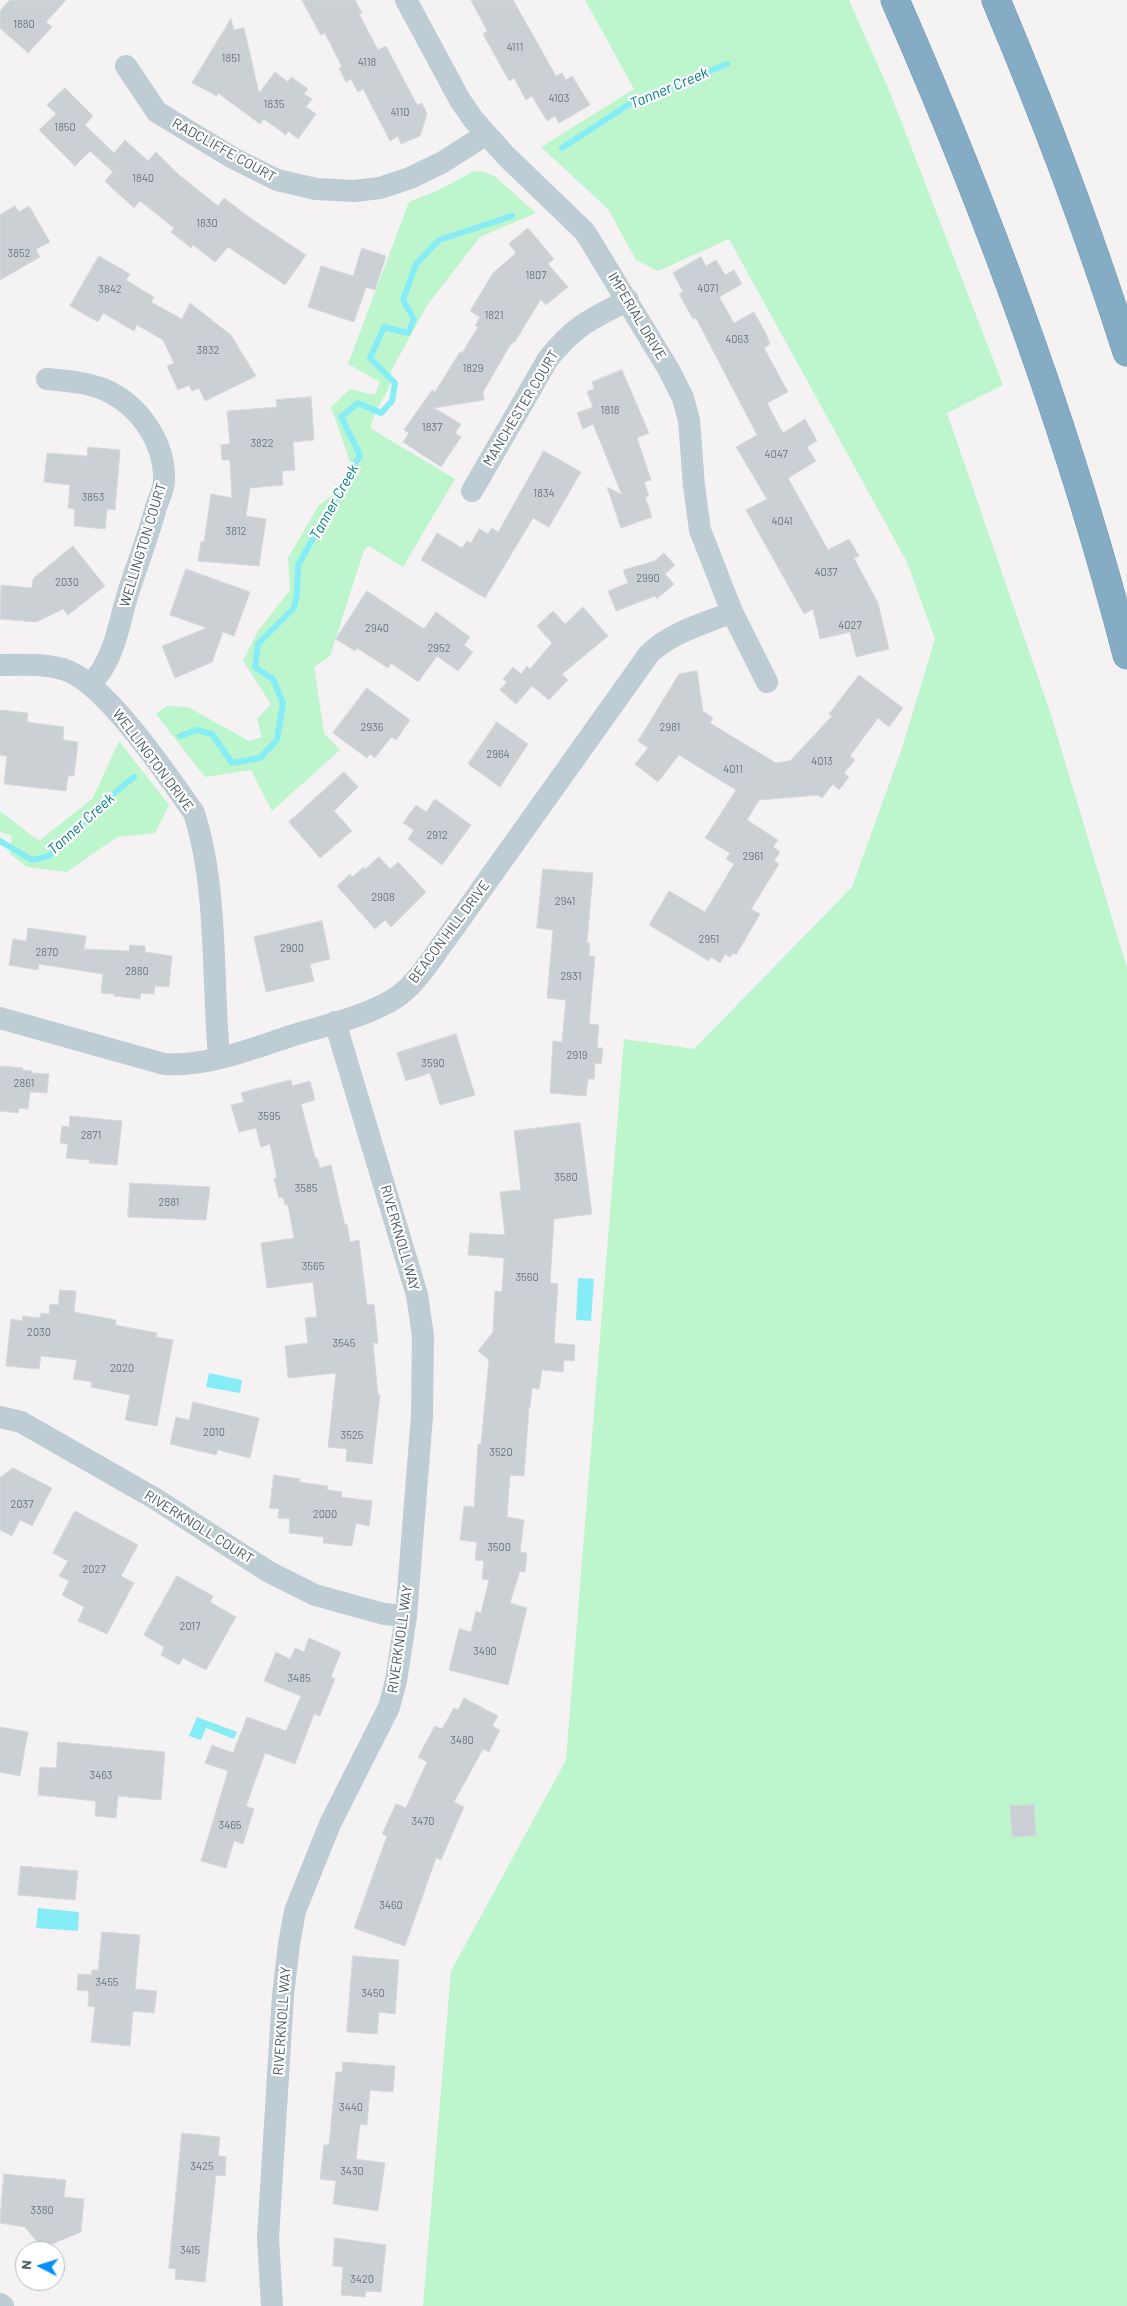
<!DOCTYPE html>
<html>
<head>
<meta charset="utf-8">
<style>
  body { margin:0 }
  #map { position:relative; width:1127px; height:2306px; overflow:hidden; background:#f4f2f2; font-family:Barlow,sans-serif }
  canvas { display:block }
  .north { position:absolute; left:15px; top:2241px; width:50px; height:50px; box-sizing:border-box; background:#fff; border:1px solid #b5bdc0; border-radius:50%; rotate:275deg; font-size:14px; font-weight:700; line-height:20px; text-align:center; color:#475962 }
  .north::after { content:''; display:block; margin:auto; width:18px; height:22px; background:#0690fb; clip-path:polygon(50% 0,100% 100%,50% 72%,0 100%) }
</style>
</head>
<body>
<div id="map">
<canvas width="1127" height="2306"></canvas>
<div class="north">N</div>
</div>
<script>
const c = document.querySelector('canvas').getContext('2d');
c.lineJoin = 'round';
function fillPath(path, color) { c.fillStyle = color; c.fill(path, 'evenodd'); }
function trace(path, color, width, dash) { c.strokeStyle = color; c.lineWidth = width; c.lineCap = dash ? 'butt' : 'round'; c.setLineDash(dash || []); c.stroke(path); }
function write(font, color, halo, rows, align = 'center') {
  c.font = font + ' Barlow,sans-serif'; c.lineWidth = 4.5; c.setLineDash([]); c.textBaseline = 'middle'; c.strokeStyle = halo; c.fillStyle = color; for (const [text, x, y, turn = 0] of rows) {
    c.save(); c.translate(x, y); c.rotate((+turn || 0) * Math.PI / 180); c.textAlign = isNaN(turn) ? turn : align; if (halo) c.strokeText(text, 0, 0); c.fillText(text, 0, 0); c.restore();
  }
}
fillPath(new Path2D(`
  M585,0H849L891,95L1003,385L947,413L1050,712L1127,968V2306H423L451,1971L566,1760L624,1039L694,1049L852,887L902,748L935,639L907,562L729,239L658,271L636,260L608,209L541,147L634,89Z
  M481,171L494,176L536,213L480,237L428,304L391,371L389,388L376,411L370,428L455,479L403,567L369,546L364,550L330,656L314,667L324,733L340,750L272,811L251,770L205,777L156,714L167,706L188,707L249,741L262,737L257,719L271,704L243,661L258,631L290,590L288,558L319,505L342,489L350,462L331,407L350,389L375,395L380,382L348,364L409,202L441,189L472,172Z
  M119,741L169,805L155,833L117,837L67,872L27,867L10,854L12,836L0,832V811L39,841L93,798Z`), '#bdf5cc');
fillPath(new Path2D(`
  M578,1278L594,1279L591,1321L576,1320Z
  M209,1373L242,1380L240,1393L206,1387Z
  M197,1717L237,1732L234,1739L206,1728L201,1740L189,1736Z
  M38,1908L79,1912L78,1931L36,1928Z`), '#86edf6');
trace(new Path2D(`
  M562,148L631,103L727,64
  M180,736L197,730L212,734L232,763L260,758L277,740L283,703L273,679L255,667L258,644L294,608L297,594L298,565L360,455L341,417L358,403L381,413L392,401L395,383L370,358L384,327L408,333L414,319L403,300L416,264L439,240L512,216
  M0,841L32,860L49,856L100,805L134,777`), '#86edf6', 6);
const building = new Path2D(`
  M10,0H66L46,22L52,27L28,53L0,28V11Z
  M302,0H355L362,13L359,14L378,50L386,46L417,105L422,103L427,114L420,136L401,144L398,136L390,141L363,89L358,92L351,79L346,82L339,68L342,67L325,33L321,35Z
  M471,0H513L556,76L562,73L566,80L572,76L590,105L559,123L555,116L547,121L532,96L526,100L514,78L509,81L483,34L487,31Z
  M231,19L234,30L244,28L259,93L275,72L288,82L291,77L308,89L304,94L312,99L306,107L316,114L298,139L288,131L286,135L264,119L260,124L218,93L217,96L192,83Z
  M65,88L93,116L85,125L114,153L125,140L148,161L156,152L179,175L218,206L224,198L249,217L306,255L285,285L228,247L215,262L193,245L191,248L171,232L174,228L140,201L134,208L111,187L105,181L113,172L90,151L75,166L39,130L56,114L47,105Z
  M15,206L19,212L29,206L50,242L36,249L40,257L0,280V215Z
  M528,228L554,259L548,264L568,287L546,305L541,299L514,343L512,342L483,392L484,400L434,408L461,424L455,433L461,437L441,467L403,442L409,433L404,430L432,390L435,392L460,352L462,353L478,327L475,326L480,317L470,311L493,273L516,253L509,244Z
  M362,248L386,256L375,290L366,287L354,322L308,307L321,266L353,276Z
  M99,256L130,274L126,280L154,297L151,302L182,319L190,303L231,335L256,376L205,401L199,388L192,391L189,385L178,390L167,366L174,363L163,340L137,325L134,331L103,313L98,322L70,306Z
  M701,257L706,266L716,260L725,275L734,270L742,284L719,297L734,323L754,312L766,334L770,344L764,348L788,392L767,403L783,433L805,419L817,441L807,447L816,461L788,478L828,550L849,539L859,556L854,558L878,603L889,649L856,657L850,632L820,639L813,609L804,614L746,510L767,499L736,447L757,435L696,318L693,319L679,294L683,292L673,273Z
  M622,370L649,433L637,438L651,480L644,482L649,496L645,497L652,517L621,528L607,487L622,495L593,424L583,429L577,413L593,407L587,392L594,389L592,382Z
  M311,397L314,440L293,442L295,470L282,471L283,485L250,488L246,516L266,519L259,566L198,561L201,542H204L211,494L232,498L230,460H222L221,445L230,444L227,411L277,407L276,400Z
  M88,447L120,450L115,510L107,509L105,529L74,526L75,509L68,508L70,485L44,482L47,453L87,456Z
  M544,451L581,472L549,527L533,518L485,598L421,560L437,533L462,548L467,541L471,543L479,529L488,534L492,528L498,532Z
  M73,546L105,586L68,615L63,609L36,622L0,619L1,585L32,588L33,579Z
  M664,553L675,565L665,574L674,584L657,599L655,596L616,611L608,591L628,583L623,570L655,561Z
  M186,569L250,592L234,636L223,632L212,662L175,678L162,646L207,628L170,615Z
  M367,591L424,629L436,612L470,637L464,645L473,652L458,671L437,656L418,682L391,663L388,668L357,648L355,651L336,639Z
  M583,607L608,636L562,674L568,680L549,700L532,686L516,704L500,690L507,682L503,679L513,667L521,674L527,666L530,669L552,643L537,626L553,611L565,624Z
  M697,671L703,711L713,718L710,723L776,763L790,761L832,716L829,714L859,675L903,708L889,727L878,718L850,756L855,760L844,773L849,777L839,790L833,784L822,798L818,795L759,800L747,820L778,840L773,847L780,852L774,861L779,864L751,909L760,914L736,955L733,953L730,957L725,954L720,963L711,957L709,961L649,925L669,891L705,912L734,864L726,859L730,853L705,838L736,790L679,755L658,782L635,764L648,748L638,741L679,674Z
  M367,688L410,720L396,740L391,737L375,758L370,754L367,758L333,733Z
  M0,710L28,713L27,722L64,727L63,740L78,742L74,776H68L66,791L4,784L7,756L0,755Z
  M497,722L528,744L500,787L468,764Z
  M344,772L358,787L334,811L352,831L320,858L289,822Z
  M435,799L471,825L442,865L408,839L414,830L403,823L416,805L426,812Z
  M379,857L390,869L398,862L426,892L391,927L385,920L375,929L337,886L350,874L352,877L364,867L365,869Z
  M543,869L593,873L587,943H590L589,956H595L589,1024L599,1025L597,1048H603L601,1064L595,1063L594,1079H588L586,1096L550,1093L553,1041L562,1042L566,1000L547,998L553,930L537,928Z
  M322,921L330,959L310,964L314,981L266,992L254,937Z
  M28,928L86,936L84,949L129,951L130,945L145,946V952L172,956L169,987L155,986L154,994L141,993L140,999L114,996V994L101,993L103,974L39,964L38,970L9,965L13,939L26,941Z
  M456,1034L475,1095L440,1105L430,1073L406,1081L397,1053Z
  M0,1066L23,1068L22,1070L32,1071V1073L49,1074L47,1093L30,1092L28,1109L19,1108L18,1113L0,1111Z
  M291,1080L292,1086L310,1081L315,1100L301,1104L315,1158H317L320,1168L331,1165L345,1225L347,1224L350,1242L359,1240L367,1305L374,1304L378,1343H373L378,1395H380L372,1464L346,1461L347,1449L328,1447L336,1373L288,1378L285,1346L308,1343L305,1318L317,1317L313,1282L267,1288L261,1243L294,1238L288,1205H285L283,1197L279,1198L274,1178H277L270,1144L261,1147L256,1128L239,1132L231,1105L244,1102L241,1093Z
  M70,1116L122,1121L117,1165L89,1163L90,1160L66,1158L68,1144L60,1143L62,1126L69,1127Z
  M580,1123L592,1214L554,1219L550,1283L558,1284L554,1343L575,1345L574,1361L564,1360L563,1372L542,1370L539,1389L532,1388L530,1407H529L524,1476L510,1475L507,1517L524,1520L520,1552L527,1553L525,1572L520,1571L510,1603L527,1608L508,1685L449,1670L459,1629L471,1632L476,1611L481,1613L489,1580L482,1579L484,1561L475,1560L477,1542L460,1540L464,1506L474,1507L478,1444H481L489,1360L478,1351L493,1332L495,1291L502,1292L504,1258L468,1255L470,1233L505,1235L500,1192L521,1190L514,1131Z
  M130,1183L210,1187L206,1220L128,1217Z
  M60,1290L76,1291L74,1312L116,1320L115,1325L157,1333L156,1337L173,1340L157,1426L125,1420L130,1395L91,1387L92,1382L73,1379L77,1360L41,1356L39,1369L6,1366L11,1319L22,1321L23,1316L40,1318L41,1313L49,1314L50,1304L58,1305Z
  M193,1402L259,1418L250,1458L218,1450L216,1455L170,1444L176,1417L189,1420Z
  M13,1468L52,1488L32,1526L20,1520L12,1536L0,1530V1478Z
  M274,1475L300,1479L299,1482L328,1486L327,1490L342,1492L341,1497L372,1501L369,1526L356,1523L352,1546L323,1543L324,1537L289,1533L290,1519L278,1518L279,1509L270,1508Z
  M75,1511L138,1545L121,1576L134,1583L107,1634L78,1621L84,1607L62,1595L69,1581L59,1576L68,1561L53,1553Z
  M177,1576L213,1596L210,1602L236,1617L206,1670L183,1658L179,1665L161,1655L164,1647L144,1635Z
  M309,1638L341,1652L331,1677L335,1679L320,1716L314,1714L295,1764L265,1753L246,1806L254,1809L243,1844L234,1841L226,1868L201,1861L228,1771L205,1763L212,1745L233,1753L247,1717L286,1731L301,1696L264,1681L276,1652L290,1659L295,1648L304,1652Z
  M464,1698L498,1716L492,1726L500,1730L489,1752L483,1749L454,1802L464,1807L441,1860L436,1858L405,1946L354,1928L387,1836L382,1834L396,1804L406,1808L427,1762L418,1757L435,1726L442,1729L454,1708L458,1710Z
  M0,1727L28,1732L20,1776L0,1772Z
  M58,1742L165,1752L161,1800L118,1796L116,1818L95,1816L96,1801L38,1795L40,1767L56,1768Z
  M1034,1805L1036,1836L1012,1837L1010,1806Z
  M21,1866L78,1871L75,1900L18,1895Z
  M102,1932L140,1935L135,1989L157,1991L154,2013L133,2011L130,2046L91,2042L95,2007L88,2006L89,1991L77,1990L78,1974L91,1975L92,1970H98Z
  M353,1956L399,1960L395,2014L379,2012L377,2034L347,2032Z
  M343,2062L395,2066L393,2092L370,2090L367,2125L360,2124L356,2159L385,2163L378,2211L333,2204L336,2181L320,2179L324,2145H329L336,2072H342Z
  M182,2133L220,2137L218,2156L226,2157L225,2176L216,2175L205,2282L175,2279L176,2269L169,2268Z
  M4,2174L66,2180L64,2197L84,2199L81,2232L42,2248L25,2227L0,2223Z
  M335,2238L386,2245L381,2292L366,2291L365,2297L341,2295L343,2267L333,2266Z`);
fillPath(building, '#cbd0d5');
trace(building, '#d5d9de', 1);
const highway = new Path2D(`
  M895,0C988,212 1069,430 1127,655
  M996,0C1045,116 1089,233 1127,352`);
trace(highway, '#7097b1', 29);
trace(new Path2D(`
  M406,0L460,100L473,119L506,156L585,232L669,370L683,398L689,420L694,486L700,530L732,612L767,682
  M126,66L157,112L233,158L277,180L316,189L354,191L380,188L410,178L443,162L485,135
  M47,379C66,381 85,382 103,389C139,404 166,443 164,482C163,490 159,499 156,507C149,534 139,560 130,587C121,613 118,642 104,666C101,673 95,678 90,684
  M472,491L548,359C575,325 591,319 628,300
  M0,665C23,665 47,663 68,671C107,686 169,777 194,813C218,888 212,978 219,1057
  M0,1018L164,1064C208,1067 253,1048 294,1035C327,1025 364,1017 394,999C416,985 431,959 446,939L649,654C671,632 704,624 732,612
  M0,1417L21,1422L154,1498L269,1572L315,1595L384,1614L406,1616
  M0,2304L3,2306
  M272,2306L268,2238L283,1995L289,1944L295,1911L330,1824L389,1707L396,1681L406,1616L422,1416L423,1336L417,1295L335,1022`), '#beccd3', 22);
trace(highway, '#85acc5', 28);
write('11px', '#68777f', null, [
  ["1880",24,24],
  ["4111",515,47],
  ["1851",231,58],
  ["4118",367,62],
  ["4103",559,98],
  ["1835",274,104],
  ["4110",400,112],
  ["1850",65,127],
  ["1840",143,178],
  ["1830",207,223],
  ["3852",19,253],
  ["1807",536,275],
  ["4071",708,288],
  ["3842",110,289],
  ["1821",494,315],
  ["4063",737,339],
  ["3832",208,350],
  ["1829",473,368],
  ["1818",610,410],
  ["1837",432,427],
  ["3822",262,443],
  ["4047",776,454],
  ["1834",544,493],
  ["3853",93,497],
  ["4041",782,521],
  ["3812",236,531],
  ["4037",826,572],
  ["2990",648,578],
  ["2030",67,582],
  ["4027",850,625],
  ["2940",377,628],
  ["2952",439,648],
  ["2936",372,727],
  ["2981",670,727],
  ["2964",498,754],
  ["4013",822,761],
  ["4011",733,769],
  ["2912",437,835],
  ["2961",753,856],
  ["2908",383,897],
  ["2941",565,901],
  ["2951",709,939],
  ["2900",292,948],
  ["2870",47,952],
  ["2880",137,971],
  ["2931",571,976],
  ["2919",577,1055],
  ["3590",433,1063],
  ["2861",24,1083],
  ["3595",269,1116],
  ["2871",91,1135],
  ["3580",566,1177],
  ["3585",306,1188],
  ["2881",169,1202],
  ["3565",313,1266],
  ["3560",527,1277],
  ["2030",39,1332],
  ["3545",344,1343],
  ["2020",122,1368],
  ["2010",214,1432],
  ["3525",352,1435],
  ["3520",501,1452],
  ["2037",22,1504],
  ["2000",325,1514],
  ["3500",499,1547],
  ["2027",94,1569],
  ["2017",190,1626],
  ["3490",485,1651],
  ["3485",299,1678],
  ["3480",462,1740],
  ["3463",101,1775],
  ["3470",423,1821],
  ["3465",230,1825],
  ["3460",391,1905],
  ["3455",107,1982],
  ["3450",373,1993],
  ["3440",351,2107],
  ["3425",202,2166],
  ["3430",352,2171],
  ["3380",42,2210],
  ["3415",190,2250],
  ["3420",362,2279]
]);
write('14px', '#475962', '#fff', [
  ["RADCLIFFE COURT",224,150,29],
  ["IMPERIAL DRIVE",637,316,59],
  ["MANCHESTER COURT",521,408,-59],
  ["WELLINGTON COURT",143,545,-73],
  ["WELLINGTON DRIVE",153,760,53],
  ["BEACON HILL DRIVE",449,932,-53],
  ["RIVERKNOLL WAY",400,1238,74],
  ["RIVERKNOLL COURT",199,1527,32],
  ["RIVERKNOLL WAY",400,1639,-82],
  ["RIVERKNOLL WAY",282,2021,-86]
]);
write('italic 15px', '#057e89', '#fff', [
  ["Tanner Creek",669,88,-23],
  ["Tanner Creek",334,502,-61],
  ["Tanner Creek",81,824,-42]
]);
</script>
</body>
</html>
